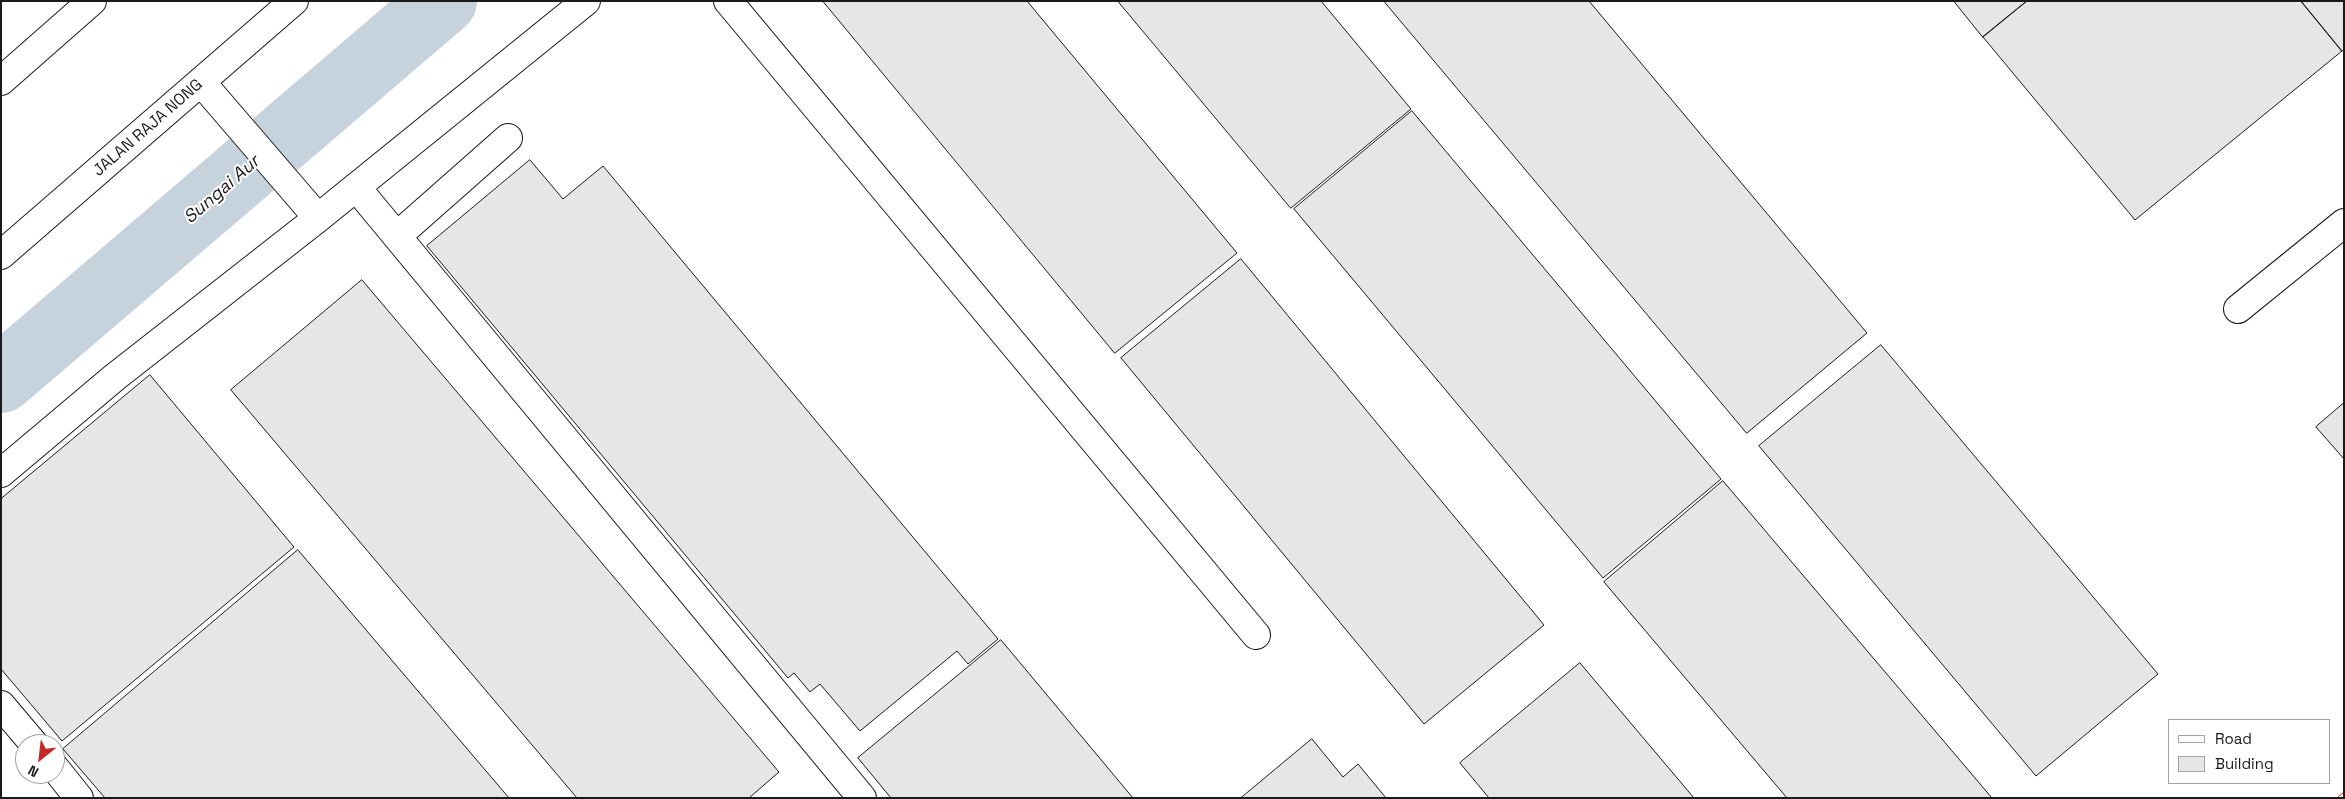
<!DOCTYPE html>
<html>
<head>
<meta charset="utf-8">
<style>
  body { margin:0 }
  #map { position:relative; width:2345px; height:799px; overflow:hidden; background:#fff; font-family:"Space Grotesk",sans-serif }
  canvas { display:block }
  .frame { position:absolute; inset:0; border:2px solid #1a1a1a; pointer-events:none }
  .legend { position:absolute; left:2168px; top:719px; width:162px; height:65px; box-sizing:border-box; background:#fff; border:1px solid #a3a3a3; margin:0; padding:6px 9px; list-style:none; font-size:15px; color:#1a1a1a }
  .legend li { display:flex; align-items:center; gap:10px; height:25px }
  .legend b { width:25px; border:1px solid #a3a3a3 }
  .north { position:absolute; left:15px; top:734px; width:50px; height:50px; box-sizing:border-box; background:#fff; border:1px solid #a3a3a3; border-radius:50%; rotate:209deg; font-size:14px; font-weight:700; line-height:20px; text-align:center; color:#1a1a1a }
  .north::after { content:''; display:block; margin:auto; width:18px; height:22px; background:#c62828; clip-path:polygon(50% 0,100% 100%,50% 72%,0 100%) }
</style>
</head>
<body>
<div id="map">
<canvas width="2345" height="799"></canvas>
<div class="frame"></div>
<ul class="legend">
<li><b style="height:6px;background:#fff"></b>Road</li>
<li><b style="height:14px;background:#e6e6e6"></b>Building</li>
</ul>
<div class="north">N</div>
</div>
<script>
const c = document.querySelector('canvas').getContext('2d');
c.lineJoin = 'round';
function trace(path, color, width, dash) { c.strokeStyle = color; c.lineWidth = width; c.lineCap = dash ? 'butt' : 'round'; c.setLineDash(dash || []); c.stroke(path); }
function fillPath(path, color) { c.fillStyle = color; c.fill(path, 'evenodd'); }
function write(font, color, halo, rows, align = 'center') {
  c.font = font + ' "Space Grotesk",sans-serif'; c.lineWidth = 4; c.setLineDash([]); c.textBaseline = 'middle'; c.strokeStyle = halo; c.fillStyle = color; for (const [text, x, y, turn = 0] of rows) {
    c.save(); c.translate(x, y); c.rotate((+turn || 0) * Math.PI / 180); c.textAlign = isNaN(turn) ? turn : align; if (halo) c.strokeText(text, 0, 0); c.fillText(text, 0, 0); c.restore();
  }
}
trace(new Path2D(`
  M1,379L443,1`), '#c6d2dc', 68);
const building = new Path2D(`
  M823,1H1027L1237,253L1115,353Z
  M1118,1H1321L1411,109L1291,208Z
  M1384,1H1589L1867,333L1747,433Z
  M1954,1H2027L1983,37Z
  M2027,1H2301L2342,51L2135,220L1983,37Z
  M2301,1H2344V50L2342,51Z
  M1412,111L1721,479L1603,578L1294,209Z
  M530,160L563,199L603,166L998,639L968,664L957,651L860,731L820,684L810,692L794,673L788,678L427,246Z
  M1241,259L1544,625L1424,724L1121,358Z
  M362,280L779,772L749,798H577L231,390Z
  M1881,345L2158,674L2036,776L1759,446Z
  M150,375L294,547L62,741L1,669V499Z
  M2344,403V459L2316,427Z
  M1723,481L1992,798H1787L1604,582Z
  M298,550L509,798H105L63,749Z
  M1001,640L1133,798H891L858,758Z
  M1580,663L1694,798H1489L1460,763Z
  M1312,739L1343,777L1358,764L1386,798H1241Z`);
fillPath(building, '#e6e6e6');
trace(building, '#1a1a1a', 1);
const minor = new Path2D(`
  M728,1L1256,635
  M1,81L92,1
  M201,82L318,218
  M356,187L862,798
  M397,236L508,138
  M2238,309L2344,223
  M1,473L115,377L318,218L586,1
  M1,705L34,744
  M55,768L79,798`);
const major = new Path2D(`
  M1,255L294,1`);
trace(minor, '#1a1a1a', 30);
trace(major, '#1a1a1a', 30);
trace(minor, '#fff', 28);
trace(major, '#fff', 28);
trace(new Path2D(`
  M2337,798L2344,792`), '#c62828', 1, [18, 4, 2.5, 4]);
write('16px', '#1a1a1a', '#fff', [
  ["JALAN RAJA NONG",148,128,-41]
]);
write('italic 18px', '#1a1a1a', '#fff', [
  ["Sungai Aur",222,190,-41]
]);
</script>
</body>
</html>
